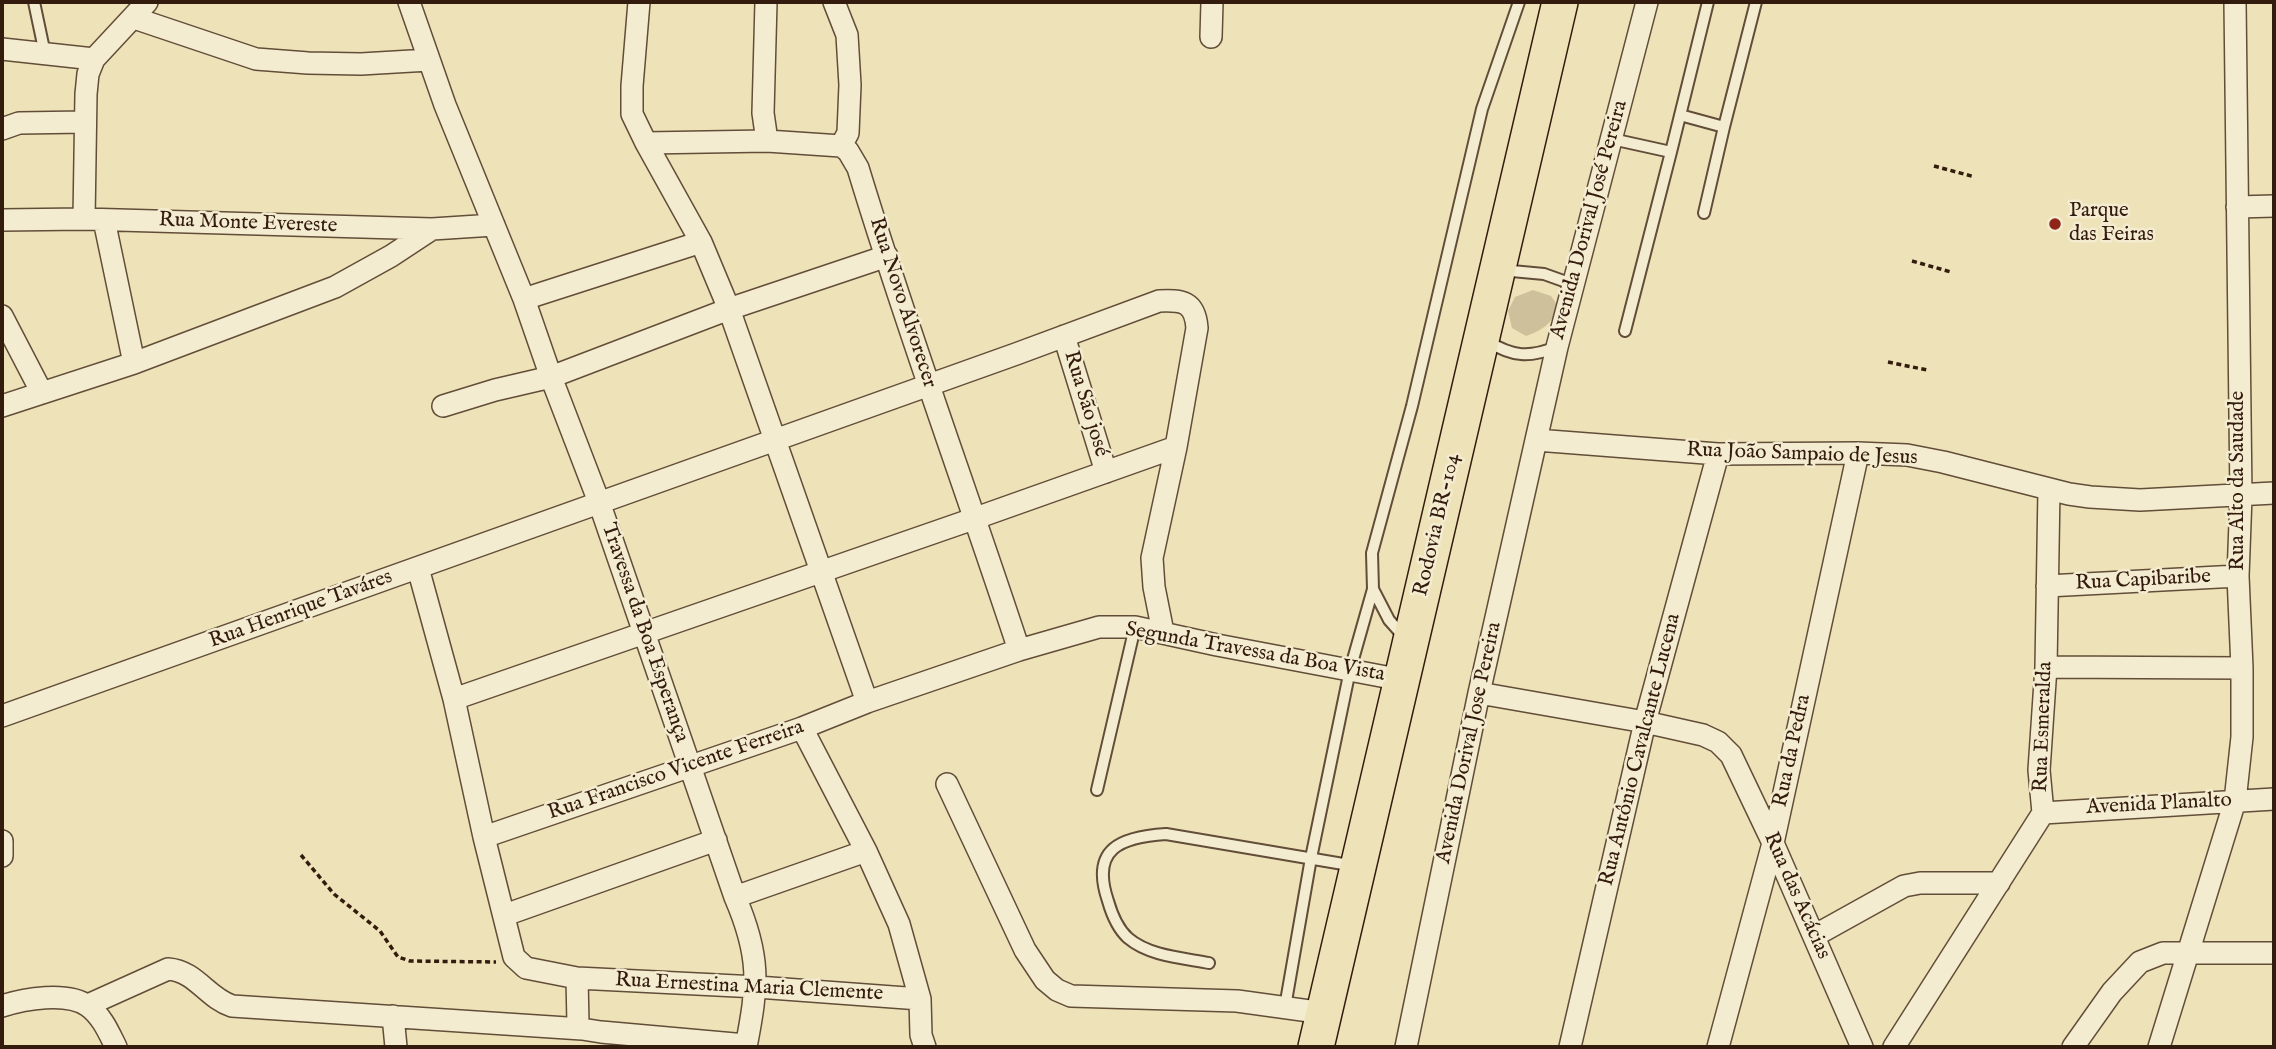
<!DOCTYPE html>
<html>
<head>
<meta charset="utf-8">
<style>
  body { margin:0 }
  #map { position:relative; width:2276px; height:1049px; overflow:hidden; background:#eee2b8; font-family:"IM FELL English",serif }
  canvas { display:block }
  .frame { position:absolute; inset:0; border:4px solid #331b0d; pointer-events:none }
</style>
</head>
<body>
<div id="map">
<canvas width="2276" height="1049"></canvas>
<div class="frame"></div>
</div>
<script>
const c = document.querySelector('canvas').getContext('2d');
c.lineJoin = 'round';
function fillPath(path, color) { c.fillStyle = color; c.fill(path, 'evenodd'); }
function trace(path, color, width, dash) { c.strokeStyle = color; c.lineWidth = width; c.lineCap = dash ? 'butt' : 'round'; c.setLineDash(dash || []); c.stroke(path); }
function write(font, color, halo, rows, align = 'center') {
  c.font = font + ' "IM FELL English",serif'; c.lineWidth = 5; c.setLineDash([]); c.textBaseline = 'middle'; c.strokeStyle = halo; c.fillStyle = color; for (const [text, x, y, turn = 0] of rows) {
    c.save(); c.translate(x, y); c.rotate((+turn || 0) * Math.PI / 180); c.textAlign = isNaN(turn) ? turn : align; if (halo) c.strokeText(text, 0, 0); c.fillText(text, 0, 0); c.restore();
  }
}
fillPath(new Path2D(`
  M1533,290L1551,296L1558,306C1552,324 1543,330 1526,336L1512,328L1508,311L1515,297Z`), '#cec09b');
const service = new Path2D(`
  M34,2L45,54
  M1680,115L1724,127L1756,2
  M1612,139L1671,152L1708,2
  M1704,213L1724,127
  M1501,270L1544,274L1572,284
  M1625,331L1671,152
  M1487,341C1513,357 1529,358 1557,347
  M1405,638L1389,620L1373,589L1372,553L1412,406L1482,109L1519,2
  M1097,790L1135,627
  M1209,963C1183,958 1149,956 1128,938C1117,928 1112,915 1108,901C1090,848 1121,837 1166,834L1355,866
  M1285,1007L1311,858L1350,670L1373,589`);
const minor = new Path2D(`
  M409,2L445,105L524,299L551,377L599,502L735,897C761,957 758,985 746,1047
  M639,2L632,86V114L646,143L701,242L729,309L867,702
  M766,2L763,113L767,141
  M834,2L847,35L850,85L848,133L841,146
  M134,18L256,59L308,63L361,64L429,60
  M1211,37L1212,2
  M2,49L94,59
  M2,129L19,123L85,122
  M646,143L767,141L841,146L848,151L858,168C907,330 966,489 1019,650
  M2237,207L2274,206
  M84,219L86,94L88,74L94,59L147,2
  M2,220L84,219L432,229L494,225
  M104,220L134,363
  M524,299L701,242
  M2,316L42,393
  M1064,336L1106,472
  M2,406L134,363L335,287L391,256L432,229
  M443,406L495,390L551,377L729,309L887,256
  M1536,440L1718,454L1858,453L1907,455L1943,462L2069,494L2090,497L2140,500L2274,493
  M418,568L454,699L484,837L514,957L526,968L577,978L757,987L920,999
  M2047,586L2238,576
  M2046,667L2242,668
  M1479,693L1645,722L1703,735L1718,742L1731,755L1773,843L1862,1047
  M454,699L976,518L1176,447
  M2,716L1016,354L1159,301C1182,300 1195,301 1197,328L1176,447L1152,558L1154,587L1163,632
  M802,728L866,851L899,924L920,999L921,1035L925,1047
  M947,784L1025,950L1045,980L1057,990L1071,996L1237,1001L1324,1013
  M2043,813L2274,799
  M484,837L802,728L867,702L1019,650L1099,627H1135L1217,645L1402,680
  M2,841V856
  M735,897L866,851
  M505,915L716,840
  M1814,936L1904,886L1920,883H1999
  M577,978L578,1024L582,1029L601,1032L746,1045
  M88,1005L168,969C196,971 207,998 232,1006L582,1029
  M2,1006C24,999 67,991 88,1006C102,1016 109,1033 116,1047
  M393,1016L396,1047
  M1406,1047L1479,693L1557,347L1647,2
  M1570,1047L1645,722L1718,454
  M1718,1047L1773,843L1858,453
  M1894,1047L2043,813L2039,770L2046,667L2049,489
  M2073,1047L2112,992L2140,962L2163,953H2274
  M2159,1047L2235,801L2242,737V668L2238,576L2241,496L2235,2`);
const trunk = new Path2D(`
  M1316,1047L1560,2`);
trace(service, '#624d38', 14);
trace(minor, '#624d38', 24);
trace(trunk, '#331b0d', 38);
trace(new Path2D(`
  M1934,166L1975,177
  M1912,261L1951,272
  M1888,362L1927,370
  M301,855L334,894L380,931L398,957L410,961L496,962`), '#331b0d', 3.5, [5, 3.5]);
trace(service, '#f4ecd1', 10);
trace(minor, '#f4ecd1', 21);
trace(trunk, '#eee2b8', 35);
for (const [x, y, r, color] of [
  [2055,224,7,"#8f2418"]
]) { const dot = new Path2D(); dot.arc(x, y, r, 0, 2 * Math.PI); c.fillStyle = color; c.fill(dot); trace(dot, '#f4ecd1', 2.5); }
write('21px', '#331b0d', '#f4ecd1', [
  ["Parque",2069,212],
  ["das Feiras",2069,236]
], 'left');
write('21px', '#331b0d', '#f4ecd1', [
  ["Avenida Dorival José Pereira",1590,220,-75],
  ["Rua Monte Evereste",248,224,2],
  ["Rua Novo Alvorecer",902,303,72],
  ["Rua São josé",1085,404,73],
  ["Rua João Sampaio de Jesus",1802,455,2],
  ["Rua Alto da Saudade",2239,481,-90],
  ["Rodovia BR-104",1438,525,-77],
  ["Rua Capibaribe",2143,581,-3],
  ["Rua Henrique Taváres",301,610,-20],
  ["Travessa da Boa Esperança",644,633,71],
  ["Segunda Travessa da Boa Vista",1255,653,10],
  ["Rua Esmeralda",2044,727,-88],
  ["Avenida Dorival Jose Pereira",1470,743,-78],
  ["Rua Antônio Cavalcante Lucena",1641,750,-76],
  ["Rua da Pedra",1793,751,-78],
  ["Rua Francisco Vicente Ferreira",676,771,-19],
  ["Avenida Planalto",2159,805,-3],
  ["Rua das Acácias",1796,896,66],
  ["Rua Ernestina Maria Clemente",749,988,3]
]);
</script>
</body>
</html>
